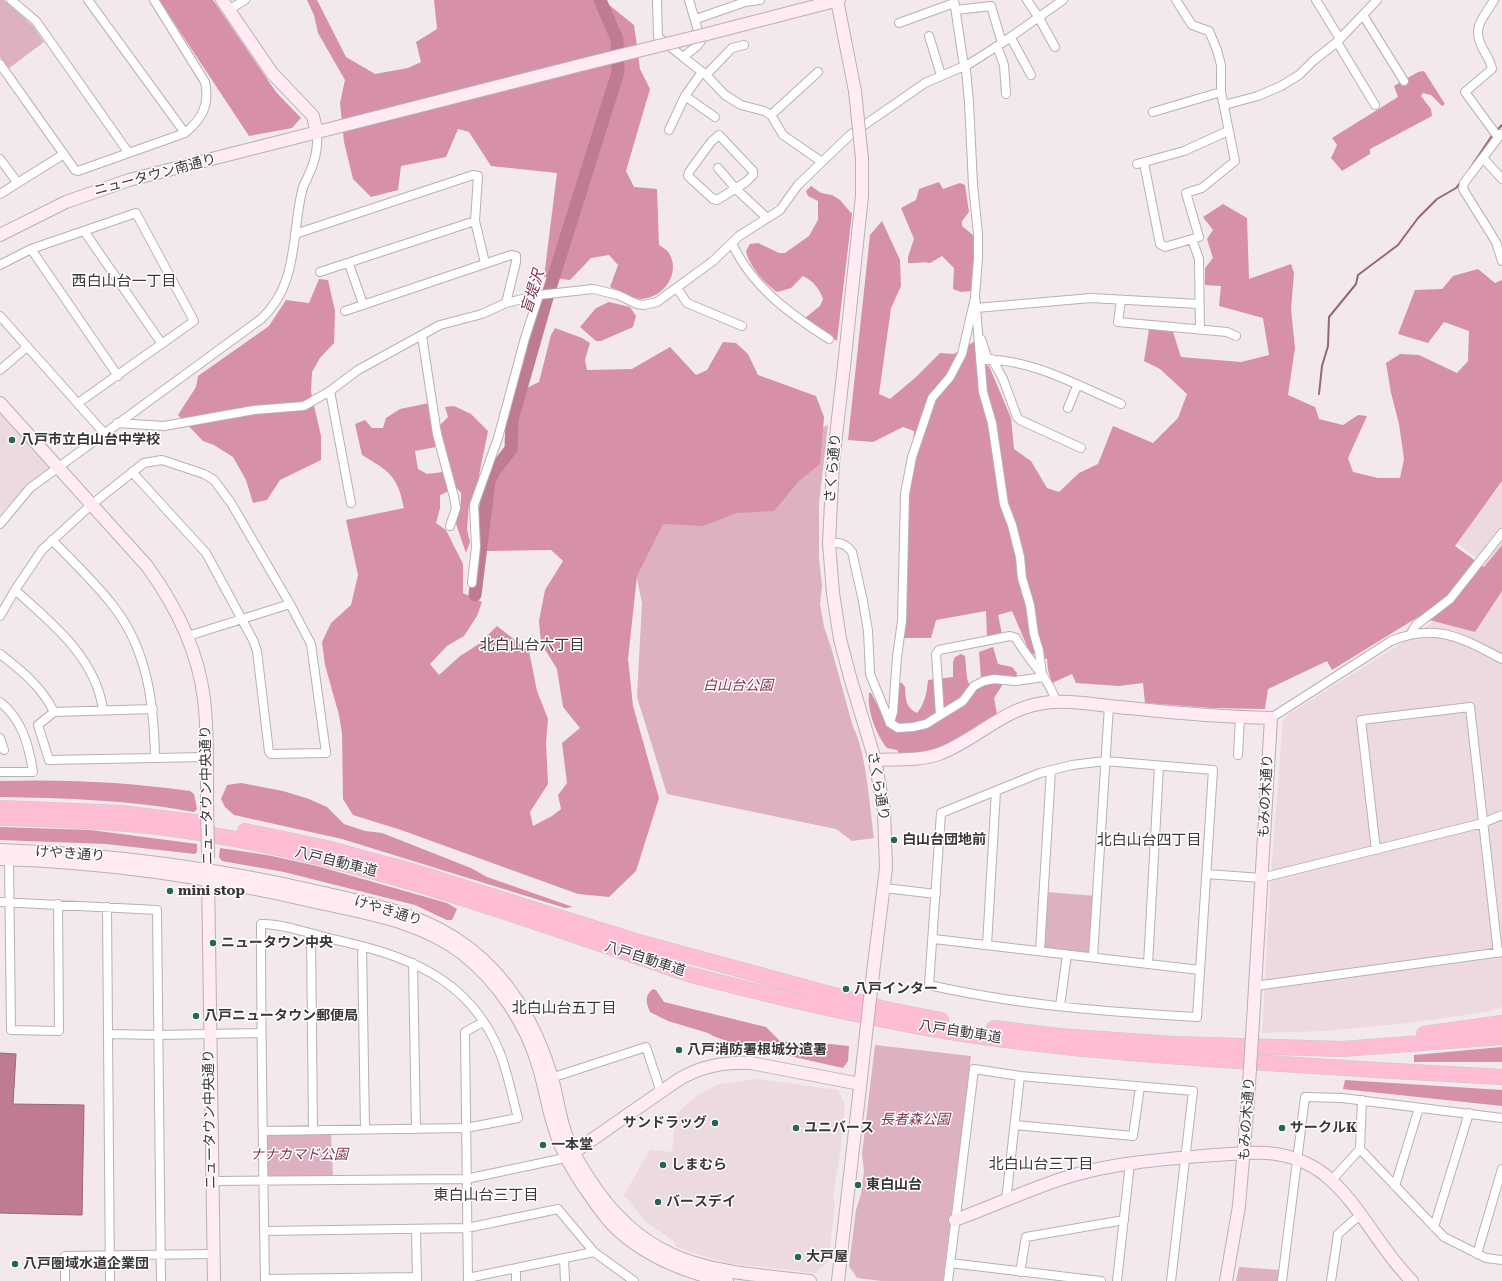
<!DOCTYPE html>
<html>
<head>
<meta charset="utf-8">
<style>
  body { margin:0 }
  canvas { display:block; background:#f3e8eb }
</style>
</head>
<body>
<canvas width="1502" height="1281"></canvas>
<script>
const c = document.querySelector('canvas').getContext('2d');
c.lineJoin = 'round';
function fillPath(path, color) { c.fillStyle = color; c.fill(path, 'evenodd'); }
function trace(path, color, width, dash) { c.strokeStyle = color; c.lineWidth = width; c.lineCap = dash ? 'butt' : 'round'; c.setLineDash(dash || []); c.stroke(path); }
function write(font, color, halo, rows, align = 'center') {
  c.font = font + ' "Roboto Serif","Noto Sans JP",serif'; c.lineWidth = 3; c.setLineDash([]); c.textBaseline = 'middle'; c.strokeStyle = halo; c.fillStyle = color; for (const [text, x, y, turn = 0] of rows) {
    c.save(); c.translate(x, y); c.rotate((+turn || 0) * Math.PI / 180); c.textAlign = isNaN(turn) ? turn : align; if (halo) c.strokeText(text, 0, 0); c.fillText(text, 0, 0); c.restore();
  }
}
fillPath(new Path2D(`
  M0,412L50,467L29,483L0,515Z
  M1502,482V1007L1486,1012L1409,1023L1324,1031L1262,1033L1270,889L1283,721L1286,716L1405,641L1435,620L1455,603L1485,565L1456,542Z
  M758,1079L838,1090L845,1104L840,1153L833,1196L835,1205L828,1262L815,1273L727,1263L690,1252L675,1246V1242L646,1222L624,1195L650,1150L672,1152L676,1114L699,1094L719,1084Z`), '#ecdadf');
fillPath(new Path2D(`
  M0,0H4L33,26L44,42L8,69L0,57Z
  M828,425L819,504V559L822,586L820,604L824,627L831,647L853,727C866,750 870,809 874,838L852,841L836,829L667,794L637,697L642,603L626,525Z
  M1047,892L1095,896L1091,952L1088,954L1045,948L1044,946Z
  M875,1045L971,1056L943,1281H882L857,1278L849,1266L856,1210L861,1194L864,1171L862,1154Z
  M331,1133L333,1176H270L267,1174L266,1135Z
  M1239,1267L1279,1270L1278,1281H1236Z`), '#deb1be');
fillPath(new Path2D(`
  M159,0H213L276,92L301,118L292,128L249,136Z
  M307,0H317L346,57L375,74L408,68L421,62L416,42L437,29L434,0H603L634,25L640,69L650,89L626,171L634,187L657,189L659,245C662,247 667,250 669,253C681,273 664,298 641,299C632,299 618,290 610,287L618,265L609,255L591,258L570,280L544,277L557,173L491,166L469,132L458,129L446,157L401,166L398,190L371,197L353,179L344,142L340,103L345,80L318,33L314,15Z
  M1424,71L1445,104L1442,106L1431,95L1423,93L1421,96L1431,109L1432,116L1370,149V154L1342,171L1331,158L1337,145L1332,138L1398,97L1394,86L1418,72Z
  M939,182L943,189L960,183L965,185L969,212L962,221V226L973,235L975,260L972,291L961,292L953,289L954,268L942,256L930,263C922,261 916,264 908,263V257L914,239L901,208L916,200L919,189Z
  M811,186L821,193L832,195L840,200L852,214L837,341L811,325L805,318L820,306L823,299C820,289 813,281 803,276L791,288L777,292C765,284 749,266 746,251L750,244L758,243L779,253H785L809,236L818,220V201L808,196L806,191Z
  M1223,204L1247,218L1249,279L1291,264L1294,273L1291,309L1295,348L1288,395L1315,407L1319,419L1343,425L1358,415L1367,416L1348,458L1353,472L1378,478H1400L1404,459L1399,424L1391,393L1386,363L1400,354L1419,355L1457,373L1468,361L1469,331L1444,322L1428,343L1398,334L1415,290L1442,289L1453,276L1478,269L1495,283L1502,280V481L1455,546L1484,567L1502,545V591L1475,632L1418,617L1332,670L1327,661L1268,689L1265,709L1213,708L1145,703L1143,683L1119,686L1076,683L1072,674L1052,683L1048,670L1047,659L1030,653L1012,611L998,615L1002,634L987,637L986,611L936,620L931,638H903L907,598L909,490L914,431L903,427L873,442L848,440L870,235L882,221L900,260L901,286L891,308L879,394L890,399L915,378L940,353L954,354L975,341L976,362L989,366L1011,418L1014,449L1031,461L1047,488L1059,492L1079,473L1098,464L1113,426L1153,443L1178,418L1187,394L1160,369L1144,361L1149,329L1173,332L1181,357L1241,362L1269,355L1263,318L1219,306L1221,286L1205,285V268L1213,258L1207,239L1213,230L1203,217Z
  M319,279L328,280L335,311L334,343L320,358L312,372L311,392L321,436V460L280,480L267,500L253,503L246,480L233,457L214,445L203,441L178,415L196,387L198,376L269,326L286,300L309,303Z
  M609,302L630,307L636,316L633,327L601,341H596L580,327L596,308Z
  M555,328L582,338L590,343L585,360L587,370L632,369L670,347L696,375L707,370L723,342L736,343L748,354L758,375L816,396L824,417L820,464L799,481L774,511L737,513L703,526L663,524L637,576L628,659L633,706L659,798L636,871L609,897L578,894L401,830L353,815L343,799L342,733L339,715L325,665L322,642L331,623L351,605L358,575L346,520L404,508C397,475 390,472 362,455L355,424L365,420L372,428H383L386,418L400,409L429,403L436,447L415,451L418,469L427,474L443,472L449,491L440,495V508L436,523L446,530L463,564V593L482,602L477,616L464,636L447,646L430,664L439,675L460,656L479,644L497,626L529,651L537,691L548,719L546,743L548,784L530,812L533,826L552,816L561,809L558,795L567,783L562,743L580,728L563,707L557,669L541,643L539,621L545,590L563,561L551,550L487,551L488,518L494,481L513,454L518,438V417L525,389L539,382L551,335Z
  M454,406L471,414L488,431L476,490L469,504L467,529L470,542L466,553L456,524L461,502V493L454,485L440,425L448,417L445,407Z
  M993,647L998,664L1012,667L1017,673L1016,678L1003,684L994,698L997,714L950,744L936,750L900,754L897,750L887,748C876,734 867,711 869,693H871L886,722L897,683H902L905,687C906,699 905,707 917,713C925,704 927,691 928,680L953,677V662L955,657L961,654L965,656L967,678L970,687L981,678L979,652Z
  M0,781C64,779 127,782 190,791L194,794L197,809L194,812C131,800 65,798 0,797Z
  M241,783L283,791L309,799L327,807L344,824L365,831L382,833L471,868L487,877L573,907L565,908L342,839L234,815L225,807L221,799L227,785Z
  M0,827L91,830L197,844V852L195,854L106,844L0,840Z
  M220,848L267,855L317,866L447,903L457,909L452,920H447L415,905L284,872L222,861L219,857Z
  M653,989L656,990L664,1002L766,1027L779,1040L811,1048L830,1044L849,1046L848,1061L843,1068L834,1066L732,1043L713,1036L708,1033L668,1021L650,1012C646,1002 644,996 653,989Z
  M1502,1047V1062H1414V1055Z
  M1345,1080L1502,1090V1106L1343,1089Z`), '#d691a7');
const water = new Path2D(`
  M0,1053L16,1054L13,1104L84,1105L82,1215L0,1213Z`);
fillPath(water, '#bf7c91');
trace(water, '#976776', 1);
trace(new Path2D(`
  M1496,131L1502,125
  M1469,170L1493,134
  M1319,394L1322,366L1328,346L1329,317L1356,284L1358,275L1398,245L1418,218L1437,199L1456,188L1461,182`), '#976776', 2);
trace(new Path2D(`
  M475,595L489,481L494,471L511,449L512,420L546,301L618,72L617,39L600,0`), '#bf7c91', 13);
const street = new Path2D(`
  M11,0L36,21L128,152
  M88,0L185,133
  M657,0L658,37L683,57
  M689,0L701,41L697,46L683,57L706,75L725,95L741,105L764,111L771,115L783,135L822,162
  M954,0L963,60L966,70L969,102L973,185L978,234V259L975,296L983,392L992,423L1004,504L1012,525L1020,557L1022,578L1030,605L1034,634L1039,651L1042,674
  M1027,0L1039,18L1055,47
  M1316,0L1340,39
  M1494,0C1483,19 1471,27 1483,49C1487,56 1491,62 1492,69L1465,92L1498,137
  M228,10L245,0
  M956,10L991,6L1002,43
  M1363,15L1404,81
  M696,19L745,2L760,0
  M899,23L954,3
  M929,36L941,75
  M1011,38L1031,75
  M1337,42L1375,105
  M997,46L1004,65L1006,94
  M0,64L75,170L78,171L185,133C202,119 210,105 205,82L154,0
  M706,75L732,48L744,45
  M685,96L715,117
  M1224,105L1258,96L1281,86L1299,75L1313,61L1337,42L1377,0
  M1153,112L1221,92
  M771,115L818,72
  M669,130L685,96L702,72
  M1501,134L1464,183L1463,189L1496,242L1502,261
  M719,135L753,171V175L746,182L717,200L713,199L688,176L689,172L711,142Z
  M1483,158L1502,179
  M0,159L17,182
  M1144,163L1160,244L1165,247L1199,237L1186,193L1202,188L1235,161L1221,92V65L1217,50L1209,31L1192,25L1176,0
  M1137,164L1184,151L1228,131
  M718,168L736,189L767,218
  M0,194L64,154
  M84,231L162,344
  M295,234L473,175L478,176L475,221L485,263
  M1192,239L1199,259L1200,330
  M732,243C751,286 790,314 829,339
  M31,249L118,376
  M349,264L363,304
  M0,265L31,249L136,213L194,321L78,403
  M320,272L475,221
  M677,288L687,303L742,326
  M1121,300L1118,322L1227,332L1236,336
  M976,308L1091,298L1199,304
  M345,311L511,255L516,256V262L506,303
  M0,316L104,433
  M422,336L437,434L454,497L456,508L450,526
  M981,339L988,360
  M992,359L1003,379L1017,417L1020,420L1081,448
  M980,360C1026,356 1079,386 1121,404
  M0,370L27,347
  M330,391L351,503
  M1068,408L1077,386
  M117,423L164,426L254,410L304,406L330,391L358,370L440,325L482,314L506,303L539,295L593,289L618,295L637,304L644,305L657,302L713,261L739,236L780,210L798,185L850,135L925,83L969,64L1002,43L1063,0
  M0,524L30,488L261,319C299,284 291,236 302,191C303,185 307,180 309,174C316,160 318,148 317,133
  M52,540C73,562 96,583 114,607C148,651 154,705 155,758
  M829,543C839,542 845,543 852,552L863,601L868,631L870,674L890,723L898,728L913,727L926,724L963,701L974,686L984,681L994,679L1015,681L1044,677
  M472,583L476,547L474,505L498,438L525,338L539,295
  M15,590C52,623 96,658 103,710
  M0,616L15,590L42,550L91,505L144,463L162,460L204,474L214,480L231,503L290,604L311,644L326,753L271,754L269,752L257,651L253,640L206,553L132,472
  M1411,633L1416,625L1450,599L1502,533
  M188,636L290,604
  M0,654C22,671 42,687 54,712
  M0,702C22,719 29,746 33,772H0
  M153,709L54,712L38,725L49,760L206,757
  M940,715L936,654L939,650L1010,636L1016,638C1028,661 1049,677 1056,702
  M1271,718L1391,641C1435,622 1462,638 1502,659
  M890,723L893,712L897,657L902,621L905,494L912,457L932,398L950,377L962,354L974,302
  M0,738L4,750
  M1238,755L1240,717
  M1105,761L1213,770L1197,1017C1107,1012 1017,1005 929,985L941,813L1040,773L1072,765Z
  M1376,850L1361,720L1470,707L1498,953
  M9,859L11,1030L59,1031L58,904
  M1207,874L1261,878L1483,823L1502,815
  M884,888L936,894
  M0,902L157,910L161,1281
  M107,907L110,1281
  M311,934L313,1130
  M934,939L1200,970
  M987,945L996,791
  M362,946L365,1129
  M1040,951L1051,770
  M1093,957L1109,706
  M413,963L416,1129
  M1148,964L1159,766
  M1255,986L1502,952
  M1060,1006L1067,955
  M108,1034L158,1035L261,1033
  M551,1078L646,1047L661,1092
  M1015,1125L1133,1136L1140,1087
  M263,1131L466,1128L518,1118C512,1096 508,1074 500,1053C470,977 405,955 332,939C312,934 280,923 261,924C261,1043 263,1162 265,1281
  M1360,1149L1444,1237L1486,1258L1502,1260
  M211,1181L466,1179L565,1158
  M1331,1181L1360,1149L1362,1100
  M1395,1186L1419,1108
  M1006,1201L1020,1076
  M1434,1227L1469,1113
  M416,1230L417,1281
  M264,1231L467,1228L558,1209L594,1252L634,1281
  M1477,1254L1502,1169
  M564,1258L565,1281
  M950,1263L1101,1281
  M516,1268V1281
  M1020,1272L1026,1237L1124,1220
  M468,1278L594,1252
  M265,1279L417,1277
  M65,1281V1256L212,1254
  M468,1281L465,1032L483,1022
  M948,1281L974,1069L1020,1076L1193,1091L1171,1281
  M1117,1281L1130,1163
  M1282,1281L1305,1097L1342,1098L1502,1118
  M1331,1281L1338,1234L1360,1215`);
const secondary = new Path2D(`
  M222,0L272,73L313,116L317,133
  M837,0L855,91
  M707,34L839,0
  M0,235L66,202L129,180L589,63
  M844,366L833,462L829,543L833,593L840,639L850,677L875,760L884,811L886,868L872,981
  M0,403L147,566C176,606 198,650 204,699C208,732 207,766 207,799
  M875,760C896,759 919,761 939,754C974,741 1001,711 1038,704C1067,698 1100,706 1129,708C1176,713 1223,717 1271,718L1253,1021
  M0,850C111,854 217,868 324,893C375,905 427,915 469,948C511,980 537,1028 552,1078C557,1096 559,1114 565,1132C572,1154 586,1175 599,1193C656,1271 722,1271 810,1281
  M0,859C108,862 215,878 320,903C370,914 422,922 463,954C499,983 526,1023 539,1068C545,1088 548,1110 555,1130C561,1150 571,1167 582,1184C591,1197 599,1209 609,1221C639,1254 685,1273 727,1281
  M208,872L214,1281
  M567,1157L678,1080C701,1066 724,1062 751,1063L860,1084
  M955,1220C994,1206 1033,1187 1074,1175C1119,1162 1167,1159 1214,1155C1238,1154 1262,1150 1286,1156C1299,1159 1313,1166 1324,1174C1360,1203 1379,1249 1412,1281
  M838,1281L866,1034
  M1226,1281L1239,1206L1248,1100`);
const highway = new Path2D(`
  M0,808L122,813L201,823
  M0,818C63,819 126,822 188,831C360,857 524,918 688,974C771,996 853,1015 938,1030C1047,1048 1157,1056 1267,1063C1345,1068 1424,1073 1502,1077
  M245,831L322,847L411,871L635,941L885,1009L941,1020
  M994,1028L1059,1036L1173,1044L1342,1049L1502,1037
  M1424,1034L1502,1023`);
trace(street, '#bab0b2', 10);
trace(secondary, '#bab0b2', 14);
trace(highway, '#c8c7c7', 16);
trace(street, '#fff', 8);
trace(secondary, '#ffebf1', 12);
trace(highway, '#ffbdd1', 15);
const secondaryBridge = new Path2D(`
  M589,63L707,34
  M844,366L862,196V159L855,91
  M207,799L208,858
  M866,1034L872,981
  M1248,1100L1253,1021`);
trace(secondaryBridge, '#bab0b2', 14, []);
trace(secondaryBridge, '#ffebf1', 12);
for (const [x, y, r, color] of [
  [12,440,4,"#20665a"],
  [894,840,4,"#20665a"],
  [170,891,4,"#20665a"],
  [213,943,4,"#20665a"],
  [846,989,4,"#20665a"],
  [196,1016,4,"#20665a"],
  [679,1050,4,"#20665a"],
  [715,1123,4,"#20665a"],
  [796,1128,4,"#20665a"],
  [1282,1128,4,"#20665a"],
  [543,1145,4,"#20665a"],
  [663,1165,4,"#20665a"],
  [858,1185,4,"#20665a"],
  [658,1202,4,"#20665a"],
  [798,1257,4,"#20665a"],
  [15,1264,4,"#20665a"]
]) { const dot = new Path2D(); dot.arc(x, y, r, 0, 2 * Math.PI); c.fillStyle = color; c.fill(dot); trace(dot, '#fff', 1.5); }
write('14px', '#3b3738', '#fff', [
  ["ニュータウン南通り",155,175,-15],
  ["さくら通り",833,468,-85],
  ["さくら通り",878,786,80],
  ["ニュータウン中央通り",207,795,-91],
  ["もみの木通り",1266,796,-87],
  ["けやき通り",70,854,4],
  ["八戸自動車道",336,862,14],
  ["けやき通り",388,911,17],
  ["八戸自動車道",645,959,18],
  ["八戸自動車道",960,1032,9],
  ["ニュータウン中央通り",210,1119,-91],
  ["もみの木通り",1247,1119,-86]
]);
write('bold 14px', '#3b3738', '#fff', [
  ["八戸市立白山台中学校",20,440],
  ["白山台団地前",902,840],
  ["mini stop",178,891],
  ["ニュータウン中央",221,943],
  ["八戸インター",854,989],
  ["八戸ニュータウン郵便局",204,1016],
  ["八戸消防署根城分遣署",687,1050],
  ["サンドラッグ",707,1123,"right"],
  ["ユニバース",804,1128],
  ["サークルK",1290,1128],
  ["一本堂",551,1145],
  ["しまむら",671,1165],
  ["東白山台",866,1185],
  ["バースデイ",666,1202],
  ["大戸屋",806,1257],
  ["八戸圏域水道企業団",23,1264]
], 'left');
write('italic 14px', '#81304f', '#fff', [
  ["白山台公園",738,686],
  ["長者森公園",915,1120],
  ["ナナカマド公園",299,1155]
]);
write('15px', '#3b3738', '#fff', [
  ["西白山台一丁目",124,282],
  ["北白山台六丁目",532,646],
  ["北白山台四丁目",1149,841],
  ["北白山台五丁目",564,1009],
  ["北白山台三丁目",1041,1165],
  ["東白山台三丁目",486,1196]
]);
write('italic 15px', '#802e4e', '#fff', [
  ["盲堤沢",533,292,-73]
]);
</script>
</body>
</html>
